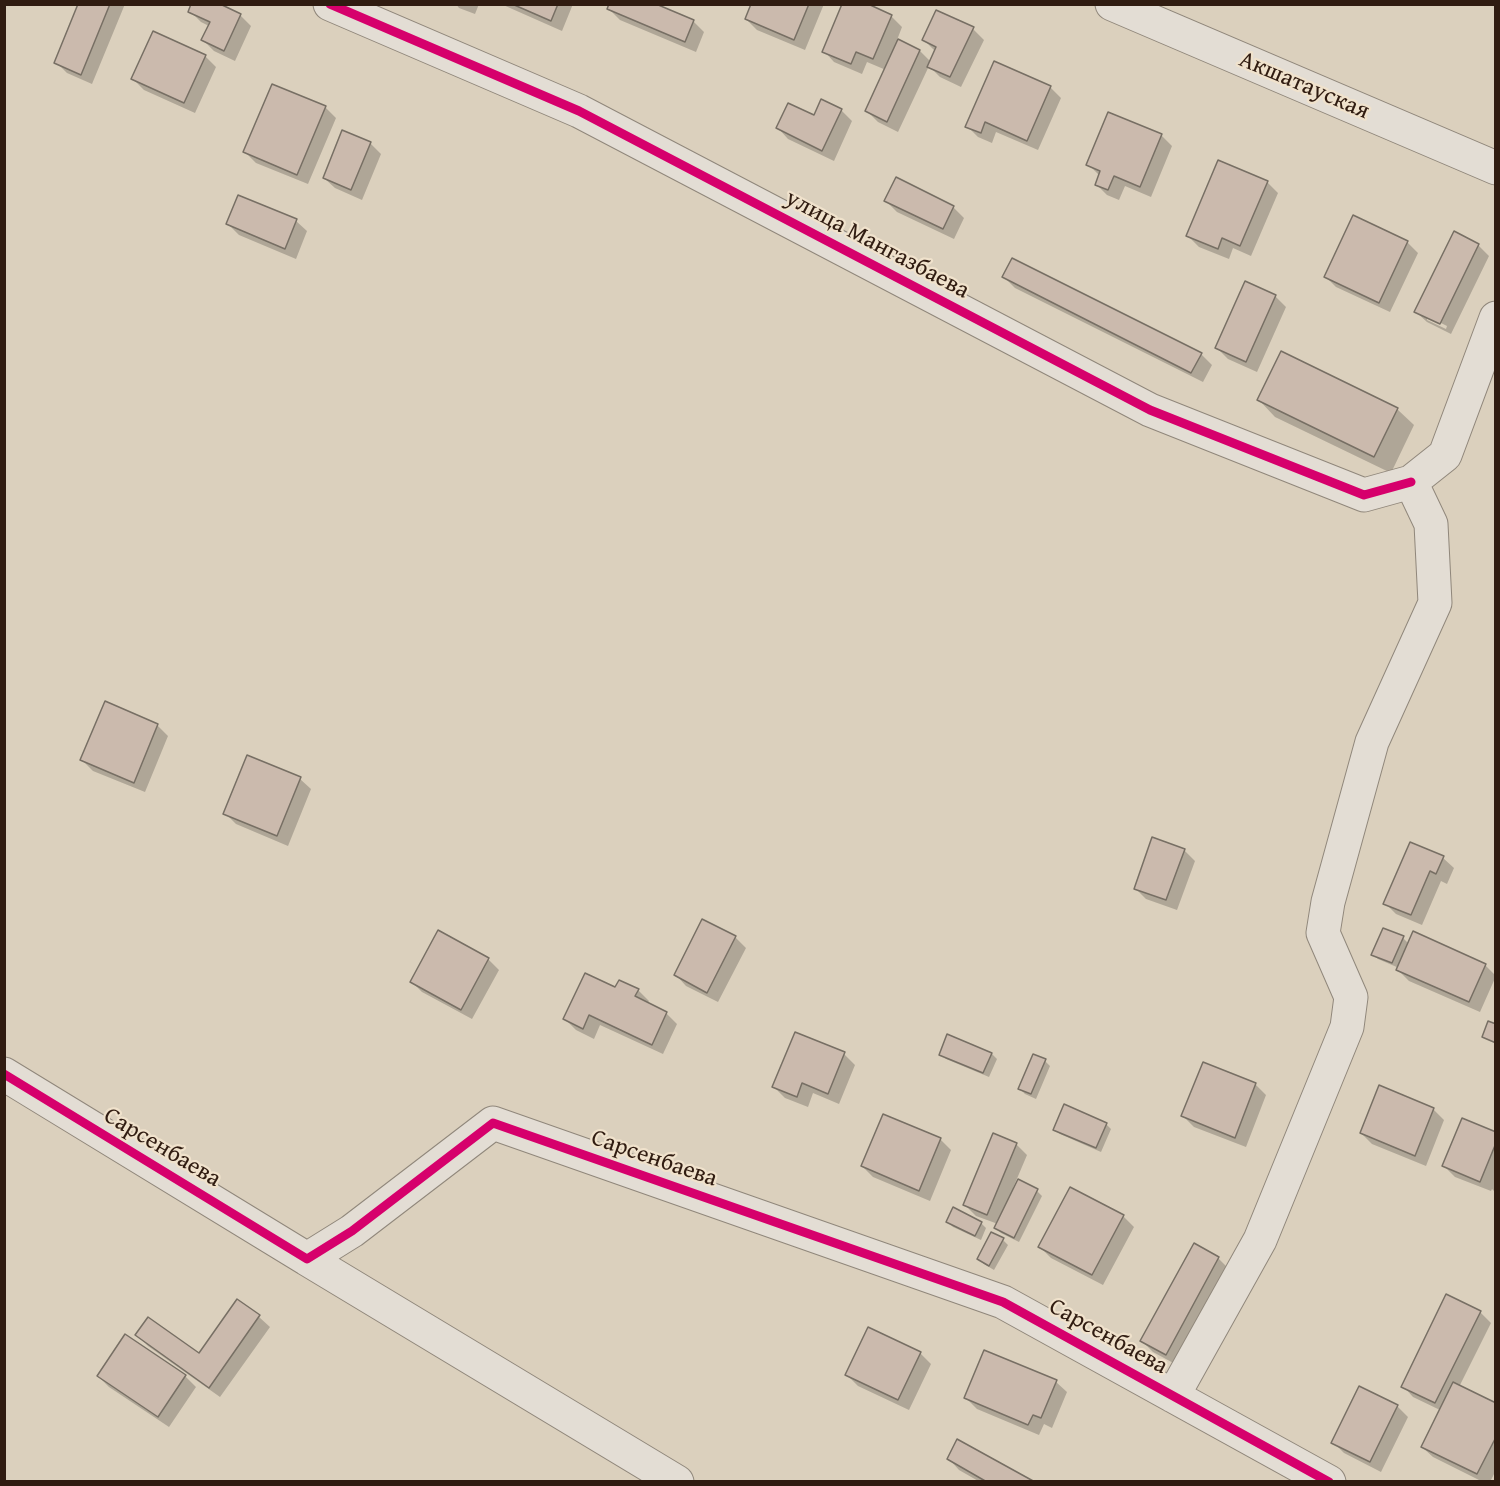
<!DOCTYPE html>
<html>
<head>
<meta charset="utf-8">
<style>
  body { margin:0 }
  #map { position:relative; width:1500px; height:1486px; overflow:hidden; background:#dbd0bd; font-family:"Gentium Book Plus",serif }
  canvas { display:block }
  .frame { position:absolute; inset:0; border:6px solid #301c11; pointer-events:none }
</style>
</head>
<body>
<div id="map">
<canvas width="1500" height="1486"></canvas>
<div class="frame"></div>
</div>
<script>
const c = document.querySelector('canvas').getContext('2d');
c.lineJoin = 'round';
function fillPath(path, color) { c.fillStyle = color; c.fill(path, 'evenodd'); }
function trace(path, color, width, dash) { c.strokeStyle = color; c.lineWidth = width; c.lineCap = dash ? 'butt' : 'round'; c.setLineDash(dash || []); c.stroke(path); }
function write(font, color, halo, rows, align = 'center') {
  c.font = font + ' "Gentium Book Plus",serif'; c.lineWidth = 4.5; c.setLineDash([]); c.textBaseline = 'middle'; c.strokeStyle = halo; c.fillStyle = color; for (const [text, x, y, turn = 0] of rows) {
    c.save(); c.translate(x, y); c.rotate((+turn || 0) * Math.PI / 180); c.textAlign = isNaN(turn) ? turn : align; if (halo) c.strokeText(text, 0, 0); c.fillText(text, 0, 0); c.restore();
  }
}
fillPath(new Path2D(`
  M80,4H125L92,84L67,73L56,62Z
  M456,4H479L475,14L459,8Z
  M501,4H573L562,31Z
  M752,4H824L805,50L757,30L746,19Z
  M609,9L693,21L704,32L696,52L620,20Z
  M190,11L240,15L251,26L235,61L214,51L203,40L209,26L201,22Z
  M891,16L902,27L897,40L920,51L931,62L936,52L924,40L973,29L984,40L961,87L940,77L929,66L898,132L878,122L867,111L886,70L867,62L862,74L834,62L824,51Z
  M205,56L216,67L195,113L144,90L133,79Z
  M1050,87L1061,98L1038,150L996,132L992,143L978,137L967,126Z
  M822,101L841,110L852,121L834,161L788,139L778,128L814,117Z
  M325,107L336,118L308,184L256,163L245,152Z
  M1161,135L1172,146L1151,197L1125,186L1119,200L1107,195L1096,184L1100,176L1088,164Z
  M370,143L381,154L362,200L335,188L324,178Z
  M1267,182L1278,193L1251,256L1233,248L1229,259L1199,247L1188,236Z
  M239,196L296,221L307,231L296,259L239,235L228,224Z
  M886,201L953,207L964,218L954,239L897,212Z
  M1454,233L1478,245L1489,256L1451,334L1427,322L1416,312ZM1427,316L1447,326L1446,329L1427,320Z
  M1407,242L1418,253L1390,312L1336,287L1325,276Z
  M1004,277L1201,354L1212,365L1203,382L1015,288Z
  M1275,296L1286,307L1257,372L1228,359L1217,348Z
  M1259,400L1397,409L1414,425L1391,473L1275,417Z
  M157,725L168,736L145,792L93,771L82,760Z
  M300,779L311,789L288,846L236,824L225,813Z
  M1184,850L1195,861L1177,910L1146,899L1135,888Z
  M1443,858L1454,868L1447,884L1441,881L1422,925L1396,914L1385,903Z
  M735,937L746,948L718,1002L686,986L676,975Z
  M1403,938L1409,944L1485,965L1496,976L1480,1012L1409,981L1398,970L1399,968L1378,959L1373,954Z
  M488,959L499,970L472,1019L422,992L412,982Z
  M616,989L638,990L649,1001L647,1004L666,1013L677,1024L663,1054L600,1025L594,1039L576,1030L565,1019Z
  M948,1036L992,1054L997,1059L989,1077L946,1059L941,1054Z
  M844,1054L855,1065L839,1104L813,1093L808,1107L785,1098L774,1087Z
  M1045,1061L1050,1066L1036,1099L1025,1094L1020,1089Z
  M1204,1064L1255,1084L1266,1095L1246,1147L1194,1127L1183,1116Z
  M1433,1109L1444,1120L1426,1166L1372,1144L1361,1133Z
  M1106,1124L1111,1129L1101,1152L1060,1134L1055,1129Z
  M1496,1133V1193L1492,1189L1491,1191L1455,1177L1444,1166Z
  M940,1139L951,1150L930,1201L873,1177L862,1166Z
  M1016,1144L1027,1155L1013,1188L1037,1191L1042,1196L1019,1242L1001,1233L996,1228L998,1224L976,1216L965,1205Z
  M1123,1216L1134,1227L1103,1285L1051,1258L1040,1247Z
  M948,1222L981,1223L986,1228L981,1240L953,1227Z
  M1003,1240L1008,1245L994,1270L984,1264L979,1259Z
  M1194,1245L1218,1258L1229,1269L1177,1365L1153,1352L1142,1341Z
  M237,1301L259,1317L270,1327L220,1397L148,1346L137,1335L199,1355Z
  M1480,1312L1491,1323L1459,1387L1496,1405V1470L1490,1482H1483L1433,1457L1422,1447L1440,1410L1413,1397L1403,1386Z
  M920,1353L931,1364L909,1410L858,1386L847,1375Z
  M98,1376H185L196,1387L169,1427L109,1387Z
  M1056,1382L1067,1392L1052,1428L1044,1424L1039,1435L977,1409L966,1398Z
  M1397,1406L1408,1417L1381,1472L1344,1453L1333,1442Z
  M949,1459L1031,1482H980L959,1470Z`), '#0003');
const building = new Path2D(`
  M78,4H110L81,75L54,63Z
  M191,4H220L241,14L224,51L201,40L210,22L188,12Z
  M512,4H558L551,21Z
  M609,4H656L694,20L685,42L607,9Z
  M751,4H809L794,40L745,19Z
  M842,4H868L892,15L873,59L856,52L851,64L822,52Z
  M936,10L974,27L950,77L927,67L936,47L922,40Z
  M153,31L206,55L184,103L131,79Z
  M898,39L920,50L887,122L865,111Z
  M994,61L1051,86L1027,141L985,122L981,133L965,127Z
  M272,84L326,106L297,175L243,152Z
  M821,99L842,109L822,151L776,128L788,103L814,115Z
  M1108,112L1162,134L1140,187L1114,176L1108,190L1095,185L1100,171L1086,165Z
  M342,130L371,142L351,190L323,178Z
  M1218,160L1268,181L1240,246L1222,238L1218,249L1186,236Z
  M896,177L954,206L943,229L884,201Z
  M238,195L297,219L285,249L226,224Z
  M1353,215L1408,241L1379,303L1324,277Z
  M1454,231L1479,244L1440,324L1414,312Z
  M1012,258L1202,353L1191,373L1002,277Z
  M1245,281L1276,295L1246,362L1215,348Z
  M1281,351L1398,408L1374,457L1257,400Z
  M105,701L158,724L134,783L80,760Z
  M247,755L301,777L277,836L223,814Z
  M1152,837L1185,849L1166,900L1134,889Z
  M1410,842L1444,856L1436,874L1430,871L1411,915L1383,904Z
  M702,919L736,936L707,993L674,975Z
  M1383,928L1404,936L1392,963L1371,955Z
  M438,930L489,958L461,1010L410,982Z
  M1413,931L1486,964L1469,1002L1396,970Z
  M585,973L615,987L619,980L639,989L635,996L667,1012L652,1045L589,1015L583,1029L563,1019Z
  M1488,1021L1496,1024V1043L1482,1037Z
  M795,1032L845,1052L828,1094L802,1083L797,1097L772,1087Z
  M947,1034L992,1053L983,1073L939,1055Z
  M1033,1054L1046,1059L1031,1094L1018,1089Z
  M1203,1062L1256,1083L1235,1138L1181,1116Z
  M1379,1085L1434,1108L1415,1156L1360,1133Z
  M1064,1104L1107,1123L1096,1148L1053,1130Z
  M883,1114L941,1138L919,1191L861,1166Z
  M1462,1118L1496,1132V1143L1480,1182L1442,1166Z
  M993,1133L1017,1143L987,1215L963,1205Z
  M1018,1179L1038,1189L1014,1238L994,1228Z
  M1070,1187L1124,1215L1092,1275L1038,1247Z
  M953,1207L982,1222L975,1236L946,1222Z
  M991,1232L1004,1238L989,1266L977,1259Z
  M1194,1243L1219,1257L1166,1355L1140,1341Z
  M1446,1294L1481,1311L1435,1403L1401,1387Z
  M237,1299L260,1315L209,1388L135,1335L148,1317L199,1353Z
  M868,1327L921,1352L898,1400L845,1375Z
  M125,1334L186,1375L158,1417L97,1376Z
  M984,1350L1057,1380L1041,1418L1033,1415L1028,1425L964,1398Z
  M1453,1382L1496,1403V1437L1477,1474L1421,1447Z
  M1359,1386L1398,1405L1370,1462L1331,1443Z
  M957,1439L1035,1482H987L947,1459Z`);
fillPath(building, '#cbbaad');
trace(building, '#776f64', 1.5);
const street = new Path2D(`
  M330,4L579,111L1150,410L1364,495L1411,482
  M1112,4L1496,168
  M4,1074L307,1259L352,1231L493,1123L1003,1302L1329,1482
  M307,1259L677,1482
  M1173,1396L1260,1240L1347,1027L1351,997L1323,933L1328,902L1372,742L1435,603L1431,524L1411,482L1445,455L1496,318`);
trace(street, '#90877b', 35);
trace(street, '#e3ddd4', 33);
trace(new Path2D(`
  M330,4L579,111L1150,410L1364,495L1411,482
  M4,1074L307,1259L352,1231L493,1123L1003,1302L1329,1482`), '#d6006c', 9);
write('24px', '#301c11', '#f0e2cc', [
  ["Акшатауская",1304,86,23],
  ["улица Мангазбаева",877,245,28],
  ["Сарсенбаева",162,1148,31],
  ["Сарсенбаева",654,1159,19],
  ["Сарсенбаева",1108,1337,29]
]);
</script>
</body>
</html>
